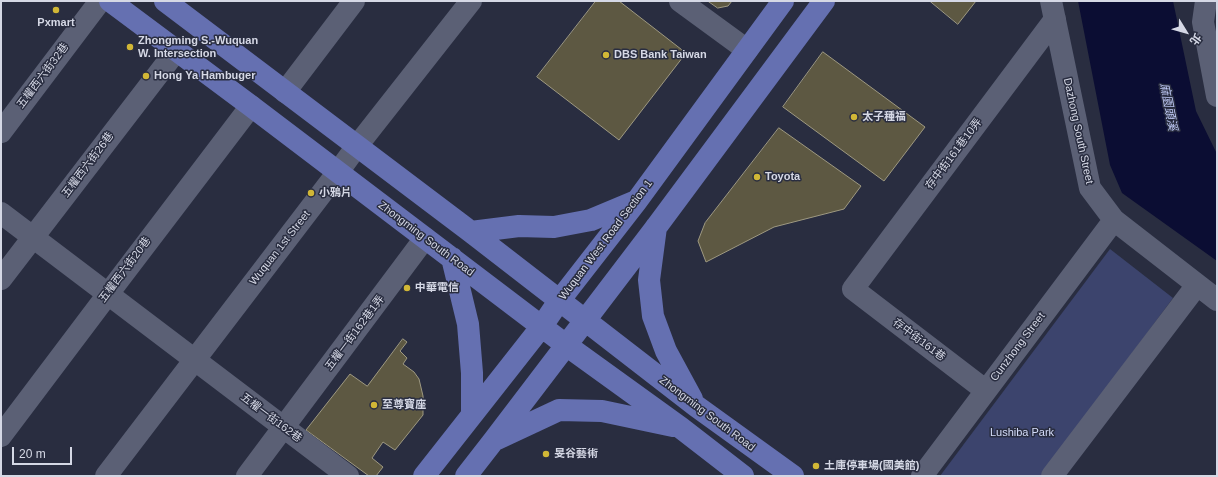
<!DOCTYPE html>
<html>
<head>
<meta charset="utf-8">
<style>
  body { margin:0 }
  #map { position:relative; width:1218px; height:477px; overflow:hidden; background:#292d40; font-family:Helvetica,"Noto Sans TC",sans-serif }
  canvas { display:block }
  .frame { position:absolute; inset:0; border:2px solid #d5d8e5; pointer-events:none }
  .north { position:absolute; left:1166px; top:12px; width:40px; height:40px; -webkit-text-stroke:3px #292d40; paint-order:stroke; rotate:127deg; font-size:11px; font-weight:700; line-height:16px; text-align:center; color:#d5d8e5 }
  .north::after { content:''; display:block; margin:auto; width:14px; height:18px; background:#d5d8e5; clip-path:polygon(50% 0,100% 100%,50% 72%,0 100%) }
  .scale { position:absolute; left:12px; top:447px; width:60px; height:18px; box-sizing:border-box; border:2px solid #d5d8e5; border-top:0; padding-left:5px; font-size:12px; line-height:14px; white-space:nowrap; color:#d5d8e5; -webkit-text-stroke:3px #292d40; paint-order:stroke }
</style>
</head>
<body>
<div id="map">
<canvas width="1218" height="477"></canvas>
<div class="frame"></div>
<div class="north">北</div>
<div class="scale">20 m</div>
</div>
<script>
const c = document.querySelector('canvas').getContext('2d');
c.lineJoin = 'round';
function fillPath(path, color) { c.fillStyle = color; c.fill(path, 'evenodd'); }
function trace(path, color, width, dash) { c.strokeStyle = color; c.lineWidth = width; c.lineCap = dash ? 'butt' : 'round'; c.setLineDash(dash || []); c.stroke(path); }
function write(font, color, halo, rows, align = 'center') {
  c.font = font + ' Helvetica,"Noto Sans TC",sans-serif'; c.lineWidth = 3; c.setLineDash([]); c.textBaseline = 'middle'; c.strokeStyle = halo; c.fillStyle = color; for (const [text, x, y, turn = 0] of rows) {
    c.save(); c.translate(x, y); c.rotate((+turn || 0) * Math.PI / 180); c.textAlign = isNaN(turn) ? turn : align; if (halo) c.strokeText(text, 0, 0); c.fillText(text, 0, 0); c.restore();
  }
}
fillPath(new Path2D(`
  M1110,249L1173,298L1041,476H940Z`), '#3c446d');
fillPath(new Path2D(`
  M1078,1H1173L1196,111L1217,154V261L1122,193L1110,165Z`), '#0b0d33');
const building = new Path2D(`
  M596,1H619L686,53L619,140L537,77Z
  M708,1H732L728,6L718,8Z
  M930,1H976L958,24Z
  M823,52L925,127L884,181L783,107Z
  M779,128L861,186L844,209L774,227L706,262L698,241L705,223Z
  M403,339L407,342L400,351L407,358L403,364L414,372L419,379L423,396V415L395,450L383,442L372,458L383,467L376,476H369L306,430L350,374L367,386Z`);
fillPath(building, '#5d5842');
trace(building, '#9e9981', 1);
trace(new Path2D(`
  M680,1L747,50
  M1051,1L1090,188L1114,220L1217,300
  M1206,1L1203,22L1217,96
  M285,92L354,1
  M1,132L100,1
  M1,213L348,476
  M1,279L176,51
  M985,390L853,289L1055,19
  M1,436L108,294L251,106
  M106,476L338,172L357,146L471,1
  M247,476L425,238
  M922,476L1114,220
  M1052,476L1197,285`), '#5b6075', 22);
trace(new Path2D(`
  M110,1L251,106L425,238L566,345L681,428L743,476
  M165,1L471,232L696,406L793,476
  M656,227L649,280L653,316L666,351L692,399
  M471,232L519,226L554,227L591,220L634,202
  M452,258L468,324L472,373V415
  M497,439L559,410L602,411L673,426
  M424,476L542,326L559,301L636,202L783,1
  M466,476L494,440L657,226L824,1`), '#6570b1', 22);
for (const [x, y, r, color] of [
  [56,10,4,"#d1b736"],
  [130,47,4,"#d1b736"],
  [606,55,4,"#d1b736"],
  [146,76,4,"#d1b736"],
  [854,117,4,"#d1b736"],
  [757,177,4,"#d1b736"],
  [311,193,4,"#d1b736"],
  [407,288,4,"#d1b736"],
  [374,405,4,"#d1b736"],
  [546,454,4,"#d1b736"],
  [816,466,4,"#d1b736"]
]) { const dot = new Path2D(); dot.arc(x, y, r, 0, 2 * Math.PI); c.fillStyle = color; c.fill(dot); trace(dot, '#292d40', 1.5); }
write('bold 11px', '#d5d8e5', '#292d40', [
  ["Pxmart",56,23,"center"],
  ["Zhongming S.-Wuquan",138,41],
  ["W. Intersection",138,54],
  ["DBS Bank Taiwan",614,55],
  ["Hong Ya Hambuger",154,76],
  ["太子種福",862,117],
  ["Toyota",765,177],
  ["小鴉片",319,193],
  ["中華電信",415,288],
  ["至尊寶座",382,405],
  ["旻谷藝術",554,454],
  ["土庫停車場(國美館)",824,466]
], 'left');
write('11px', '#d5d8e5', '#292d40', [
  ["五權西六街32巷",43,76,-53],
  ["Dazhong South Street",1078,131,78],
  ["存中街161巷10弄",954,154,-53],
  ["五權西六街26巷",88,165,-53],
  ["Zhongming South Road",426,239,37],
  ["Wuquan West Road Section 1",606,240,-53],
  ["Wuquan 1st Street",280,248,-52],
  ["五權西六街20巷",125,270,-53],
  ["五權一街162巷1弄",355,333,-53],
  ["存中街161巷",919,340,37],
  ["Cunzhong Street",1018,347,-53],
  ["Zhongming South Road",707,414,37],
  ["五權一街162巷",271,418,37]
]);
write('11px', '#d5ddfa', '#292d40', [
  ["Lushiba Park",1022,433]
]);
write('italic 12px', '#bdc7f3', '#292d40', [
  ["麻園頭溪",1168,107,79]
]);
</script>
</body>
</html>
